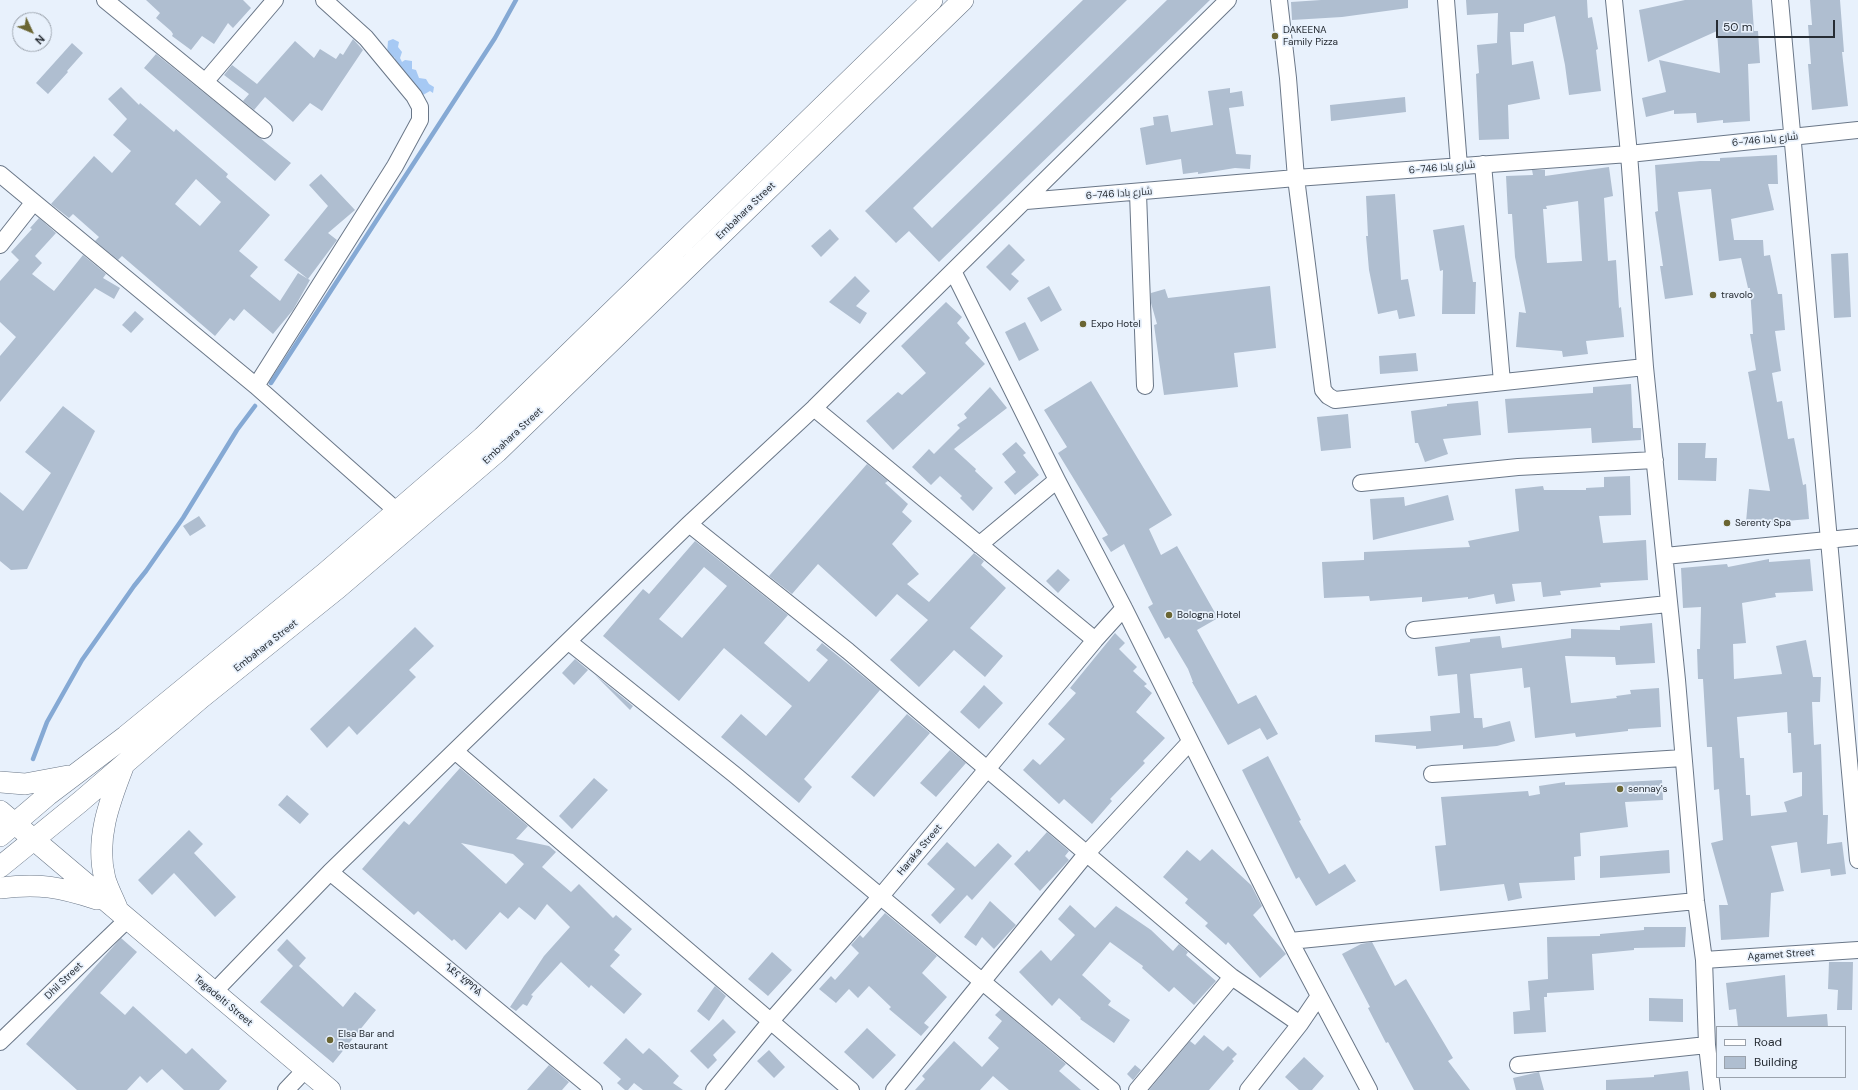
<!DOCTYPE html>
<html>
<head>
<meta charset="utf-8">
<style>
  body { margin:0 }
  #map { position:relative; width:1858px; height:1090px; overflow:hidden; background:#e8f1fc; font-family:"DM Sans",sans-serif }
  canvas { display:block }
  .legend { position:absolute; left:1716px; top:1026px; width:130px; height:52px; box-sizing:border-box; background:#e8f1fc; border:1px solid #9aa2ac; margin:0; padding:5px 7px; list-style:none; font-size:12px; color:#262c33 }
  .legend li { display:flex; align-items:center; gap:8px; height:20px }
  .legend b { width:20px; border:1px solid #9aa2ac }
  .north { position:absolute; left:12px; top:12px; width:40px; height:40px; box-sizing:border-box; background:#e8f1fc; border:1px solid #9aa2ac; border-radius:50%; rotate:134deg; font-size:11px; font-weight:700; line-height:16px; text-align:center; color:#262c33 }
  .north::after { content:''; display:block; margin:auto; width:14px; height:18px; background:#6a6532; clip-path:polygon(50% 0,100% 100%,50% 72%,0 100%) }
  .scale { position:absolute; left:1716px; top:20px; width:119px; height:18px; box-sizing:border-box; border:2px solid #262c33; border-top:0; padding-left:5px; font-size:12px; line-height:14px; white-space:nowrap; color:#262c33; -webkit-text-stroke:3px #e8f1fc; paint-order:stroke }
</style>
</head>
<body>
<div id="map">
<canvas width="1858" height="1090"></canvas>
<ul class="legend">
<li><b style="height:5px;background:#fff"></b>Road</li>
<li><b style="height:11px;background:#afbed0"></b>Building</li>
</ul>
<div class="north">N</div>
<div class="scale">50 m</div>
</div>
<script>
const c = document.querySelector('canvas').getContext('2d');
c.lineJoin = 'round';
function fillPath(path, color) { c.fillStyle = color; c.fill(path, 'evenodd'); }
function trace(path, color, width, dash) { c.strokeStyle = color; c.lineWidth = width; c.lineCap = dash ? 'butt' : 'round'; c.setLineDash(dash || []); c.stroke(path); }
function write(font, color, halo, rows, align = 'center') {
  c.font = font + ' "DM Sans",Cairo,"Noto Sans Ethiopic",sans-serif'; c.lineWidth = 3.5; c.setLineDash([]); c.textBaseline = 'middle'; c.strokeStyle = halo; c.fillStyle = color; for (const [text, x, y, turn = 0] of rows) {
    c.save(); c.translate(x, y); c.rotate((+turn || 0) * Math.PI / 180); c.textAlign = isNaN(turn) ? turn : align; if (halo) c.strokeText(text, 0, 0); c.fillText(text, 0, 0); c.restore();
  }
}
fillPath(new Path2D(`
  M393,39L399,42L398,47L402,52L400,58L402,62L405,60L412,61V69L416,70L419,78L426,79L429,84L434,87L433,93L430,91L423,95L419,92L395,61V58L387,54L388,41Z`), '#a6c9f4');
trace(new Path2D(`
  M271,383L495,38L516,0
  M33,759L47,722L82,660L134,586L146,571L183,518L237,430L255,406`), '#85a9d4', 4.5);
fillPath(new Path2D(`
  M146,0H243L251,8L233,28L228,23L214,44L202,36L191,50L172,36L173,34L171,31L156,18L160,13Z
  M1083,0H1127L913,208L932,228L1167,0H1210L939,262L909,231L896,243L865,211Z
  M1321,0H1408V8L1342,17L1292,20L1291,2Z
  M1466,0H1587L1588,18L1592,17L1598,49L1596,50L1601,91L1569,95L1565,65L1555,16L1524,24V32H1510L1512,65L1533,61L1540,99L1508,105L1509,139L1479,140L1476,74L1479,73L1477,45L1497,43L1498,13L1467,15Z
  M1685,0H1752L1754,31H1758L1760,63L1748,64L1750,121L1723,123V120L1697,123L1696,113L1674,114V110L1646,117L1642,98L1666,92L1659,60L1720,73L1717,31L1648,62L1639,10Z
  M1810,0H1840L1844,52H1842L1848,106L1812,110L1808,64H1811L1808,25H1812Z
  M353,39L363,50L322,111L310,103L293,122L265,97L254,110L243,101L249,94L224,75L232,65L257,84L295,41L314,58L320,49L336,59L340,53L343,55Z
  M72,43L83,53L67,71L68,72L48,94L36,83Z
  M156,54L291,163L275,181L144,68Z
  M121,87L139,105L140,103L174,132L176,129L228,174L226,177L270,215L239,251L258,267L250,276L280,301L298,273L308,279L284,260L328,206L309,185L321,174L355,210L328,233L337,240L308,279L310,280L293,310L273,334L244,309L234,321L230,318L215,336L122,256L118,260L95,241L99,237L73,214L69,218L51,204L94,156L112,173L131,151L113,135L127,119L108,99ZM196,179L221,202L200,226L175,204Z
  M1230,88V93L1242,91L1244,106L1229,108L1236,154L1251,155L1250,169L1235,168L1198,174V172L1183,174L1181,159L1146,165L1140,128L1154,125L1153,117L1168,115L1171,132L1213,125L1208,91Z
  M1405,97L1406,112L1331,121L1330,105Z
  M1777,155L1778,184H1768L1774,210L1731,219L1734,240H1763L1764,256L1770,255L1778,294H1782L1785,330L1775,331L1781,371L1772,373L1777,402L1782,401L1788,439L1794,438L1803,485L1806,484L1809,519L1763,523L1746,522L1749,489L1770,491L1748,372L1756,370L1750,334H1753L1750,288H1748L1741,258L1719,261L1711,189L1678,192L1693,295L1665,299L1660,266H1663L1655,212L1658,211L1655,165L1700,161H1720V158Z
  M1609,167L1613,196L1604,198L1608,261L1616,260L1619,308L1621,307L1624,337L1586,341L1588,354L1563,357L1562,351L1516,347L1519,312L1526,313L1515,257L1512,214H1508L1506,176L1533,175L1532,170H1545V176ZM1578,201L1582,261L1547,263L1543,209H1547L1546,206Z
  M1395,194L1401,280L1408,279L1415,316L1399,319L1397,310L1378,314L1369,270L1366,236H1368L1366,196Z
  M39,218L56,233L35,256L42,263L32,274L54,291L83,255L106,274L103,278L120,288L114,299L95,288L0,402V356L16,337L0,322V281L19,260L11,252L32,229L30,228Z
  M1464,225L1473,282H1476L1475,314H1442L1443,270L1440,271L1433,230Z
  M830,229L839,239L821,257L811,246Z
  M1009,244L1025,260L1011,274L1019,281L1010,291L986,267Z
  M1848,253L1851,317L1834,318L1831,254Z
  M855,276L870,291L856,306L867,313L860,324L829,302Z
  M1049,286L1062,310L1041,322L1027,298Z
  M1270,286L1276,348L1234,353L1238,387L1164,395L1154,325L1157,324L1151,303V293L1165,289L1168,298Z
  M946,302L962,317L957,323L970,338L965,343L985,364L893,450L866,421L898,392L902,395L926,373L901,346Z
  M135,311L144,319L131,333L122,325Z
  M1025,322L1039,350L1019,361L1005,332Z
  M1416,353L1418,371L1380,374L1379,356Z
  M1091,381L1172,515L1149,529L1161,555L1177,546L1218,618L1197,630L1238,704L1256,695L1278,734L1267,740L1260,728L1228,745L1192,682H1193L1188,669L1169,637L1165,639L1148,607L1153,604L1124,544L1111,552L1102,538L1108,535L1058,453L1067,447L1044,410Z
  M1631,384L1633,428H1641V440L1592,443L1591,428L1508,433L1505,399L1593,393V387Z
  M990,387L1007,408L954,449L976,469L975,471L993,488L973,511L960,498L962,496L940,476L931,485L912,467L929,449L934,454L960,428L957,425L967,418L964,414Z
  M1478,401L1481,435L1443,439L1448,454L1425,462L1418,443H1415L1411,411L1447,406V404Z
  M63,406L95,431L27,569L11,570L0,561V492L23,511L51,473L25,452Z
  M1348,414L1351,448L1321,451L1317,417Z
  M1016,442L1026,453L1023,455L1039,475L1015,495L1004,482L1016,472L1002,454Z
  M1678,443H1706L1705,458H1717L1716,481L1678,480Z
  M867,464L888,481L885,483L908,504L902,512L912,521L892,544L919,574L907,584L929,602L974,553L984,561L981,565L1006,588L970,628L1003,656L985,677L954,650L919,687L890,660L928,620L897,594L876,617L818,564L792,594L769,576Z
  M1630,476L1631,515L1599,516L1603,543L1646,540L1648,580L1600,583L1601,587L1560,591L1561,595L1543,597L1541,582L1512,584L1515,601L1496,604L1494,594L1468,599V597L1422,602V597L1370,601L1369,596L1324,598L1322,562L1364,560V552L1470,547L1468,541L1519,531L1515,489L1543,486L1544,490H1586V488L1604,487V477Z
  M1448,495L1454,520L1373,540L1370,499L1404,497L1405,506Z
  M199,516L206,526L190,536L183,526Z
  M695,541L788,615L764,643L809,682L828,660L816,650L822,643L880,690L804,779L812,787L799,803L721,737L741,714L766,736L792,706L724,648L679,701L603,636L643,589L649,594ZM704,567L727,586L682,638L659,619Z
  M1769,559V562L1810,559L1813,591L1775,593L1776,597L1742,603L1746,643L1733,644L1734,679L1782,674L1776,646L1806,640L1813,677H1821L1820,702H1812L1814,745L1821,744L1823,815H1828L1827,844L1842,842L1846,874L1831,876L1830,869L1801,873L1797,842L1771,846L1784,891L1771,893L1769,937L1721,940L1719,905H1728L1711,843L1723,840L1719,789L1714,790L1712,747H1707L1703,679H1698L1697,649H1700L1701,607L1683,608L1681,568L1727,564L1728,567ZM1787,712L1788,733H1791L1793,773L1802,772V796L1784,802L1787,812L1751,816L1750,795H1746L1744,758H1740L1737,717Z
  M1058,569L1070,580L1058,593L1046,581Z
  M1652,623L1655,663L1616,665L1615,657L1565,656L1571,703L1617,698L1616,696L1631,694L1630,690L1659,688L1661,727L1628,729V731L1576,737L1575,733L1535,738L1530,687L1524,688L1522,668L1470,674L1474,718H1482L1483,728L1510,721L1515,741L1497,746L1463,749V745L1416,749V746L1375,742V735L1431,731L1430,716L1460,713L1457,674L1438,676L1435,647L1470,642V639L1500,636L1502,648L1571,638V629L1620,630V626Z
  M415,627L434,646L409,670L416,677L357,735L349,726L327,748L310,729Z
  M1115,633L1125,643L1119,649L1137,667L1133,671L1147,684L1144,686L1152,693L1136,712L1165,738L1143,761L1145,763L1110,799L1112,801L1092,824L1064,799L1059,804L1023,770L1033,759L1040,765L1065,739L1048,724L1076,693L1070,688Z
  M575,659L588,670L574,685L562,673Z
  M595,675L633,706L630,710Z
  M984,685L1003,703L979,729L960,712Z
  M907,714L930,733L874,797L851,777Z
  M950,750L966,763L936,797L920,783Z
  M1268,756L1301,820L1299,821L1329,874L1345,864L1356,881L1316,906L1299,877L1296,879L1242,770Z
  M460,768L528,826L516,839L549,846L556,852L542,867L571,892L579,884L613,918L616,915L632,929L614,950L620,955L610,966L642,994L624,1014L591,985L589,988L561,962L531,995L533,996L527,1006L523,1004L516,1011L510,1007L544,956L570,927L547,904L535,920L519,907L508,919L500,912L466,950L454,939L452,941L418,911L414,915L362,869L404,821L409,825ZM461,843L513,854L524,864L506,884Z
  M594,778L608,790L572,829L559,816Z
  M1662,780L1663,800L1625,802L1628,827L1580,833L1581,856L1574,857L1575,880L1519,883L1522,898L1508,901L1504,884L1440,891L1435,846L1446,845L1441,797L1528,791L1529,796L1540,794L1539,786L1565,782V785Z
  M287,795L309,814L300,824L278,805Z
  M189,830L203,844L194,853L236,897L215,917L174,873L152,895L138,880Z
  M1047,832L1069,851L1065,856L1069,860L1040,891L1014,864L1027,850L1029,852Z
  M947,842L975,867L998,843L1012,856L972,900L967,895L940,924L931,915L955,889L927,864Z
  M1212,849L1251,885L1262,906L1253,915L1286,954L1260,978L1228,942L1226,945L1205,926L1208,923L1185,903L1188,899L1163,877L1187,850L1200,861Z
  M1669,850L1670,873L1600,878V856Z
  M990,901L1016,925L994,949L982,937L976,946L964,937Z
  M1070,905L1095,928L1116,906L1151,930L1173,951L1179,944L1188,952L1186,955L1216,981L1194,1005L1174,987L1169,992L1142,968L1143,966L1110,942L1082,975L1111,1001L1108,1005L1130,1020L1114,1043L1080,1019L1081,1018L1059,998L1052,1006L1019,972L1041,950L1051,961L1075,935L1058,919Z
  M885,913L937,956L922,973L947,997L924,1023L929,1027L921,1036L889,1009L891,1007L869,986L858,998L849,989L836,1003L819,989L831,976L835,980L859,953L851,945L860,935L863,938Z
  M1644,927H1686L1685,947L1634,948V950L1592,954L1594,990L1547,993V997H1544L1546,1032L1514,1034L1513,1012L1530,1010L1528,981L1548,979L1547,937L1600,936V934L1644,930Z
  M121,938L137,952L100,993L125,1015L133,1006L186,1054L192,1048L227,1081L219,1090H184L162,1069L147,1083L140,1076L127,1090H77L26,1044Z
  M287,939L306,958L299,966L343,1007L355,992L376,1010L333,1063L260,1002L293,966L277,950Z
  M1372,942L1395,986L1406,979L1453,1058L1448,1061L1470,1090H1414L1388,1042L1386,1043L1368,1008L1370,1007L1342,954L1361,944Z
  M772,952L792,970L768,996L748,979Z
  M1829,962H1853L1852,1010H1837L1838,990L1828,989Z
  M1785,975L1787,1017L1827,1014L1828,1027H1738L1736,1009L1729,1010L1726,983Z
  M715,986L726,996L709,1021L697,1011Z
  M1649,998L1683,999V1022L1649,1021Z
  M1001,1009L1066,1064L1059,1071L1081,1090H1009L993,1076L980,1090H915L925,1079L922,1076L954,1041L982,1067L999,1048L988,1038L1002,1021L995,1015Z
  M723,1019L736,1032L713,1055L717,1060L708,1069L690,1051Z
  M867,1028L896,1055L873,1079L844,1052Z
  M1204,1035L1223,1051L1228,1046L1237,1054L1232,1059L1234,1061L1209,1090H1149L1190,1041L1195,1045Z
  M626,1038L643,1054L649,1048L657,1055L679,1076L673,1083L683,1090H643L634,1083L628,1090H625L617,1083L621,1079L603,1063Z
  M769,1050L785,1067L774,1078L757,1061Z
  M1304,1057L1324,1076L1312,1090H1299L1285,1077Z
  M549,1065L569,1082L562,1090H527Z
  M1135,1065L1141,1070L1133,1080L1127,1074Z
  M1688,1071L1690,1090H1606V1080L1654,1077V1075Z
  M1539,1072L1544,1090H1516L1513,1078Z`), '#afbed0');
const minor = new Path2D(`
  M105,0L264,130
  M1279,0L1288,78L1296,178L1323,390L1328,396L1335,400L1645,367
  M1446,0L1459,166
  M1614,0L1629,154L1645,367L1677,680L1696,901L1704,960L1707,1045L1712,1090
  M1780,0L1858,860
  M205,82L275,0
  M1483,164L1502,382
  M0,174L256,386L406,519
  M1138,193L1145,386
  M1026,201L1296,178L1629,154L1858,130
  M0,245L33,203
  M953,271L1057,480L1124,608L1290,941L1369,1090
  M256,386L395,166L420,120V107L414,96L366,38L324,0
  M814,408L1095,640
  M1361,483L1518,467L1655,460
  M689,524L848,651L1232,977L1300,1024
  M979,545L1057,480
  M1665,556L1858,537
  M1414,630L1668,604
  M569,642L735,775L1112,1090
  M456,752L851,1090
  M1432,774L1683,758
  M330,872L594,1090
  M1290,941L1696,901
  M1704,960L1858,950
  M214,992L330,872L689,524L814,408L1228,0
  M0,1042L128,919
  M1518,1065L1707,1045
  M286,1090L305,1070
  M714,1090L770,1022L881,896L1095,640L1124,608
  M894,1090L1087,853L1190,742
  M1137,1090L1232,977
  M1248,1090L1300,1024L1319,996`);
const major = new Path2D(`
  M0,782L25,784L68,776
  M0,811L330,1090
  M0,836L48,795L126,736L324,574L483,437L932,0
  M0,867L80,802L201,698L338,588L497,452L963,0
  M0,888C39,883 60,887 97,899
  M117,908C113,898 108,889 105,879C95,840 109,803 123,767`);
trace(minor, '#6a7788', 18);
trace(major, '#6a7788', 22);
trace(minor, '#fff', 16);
trace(major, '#fff', 21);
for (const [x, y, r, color] of [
  [1275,36,4,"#6a6532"],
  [1713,295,4,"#6a6532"],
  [1083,324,4,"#6a6532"],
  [1727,523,4,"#6a6532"],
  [1169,615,4,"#6a6532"],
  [1620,789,4,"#6a6532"],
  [330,1040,4,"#6a6532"]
]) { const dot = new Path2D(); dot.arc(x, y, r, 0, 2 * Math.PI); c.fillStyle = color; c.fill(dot); trace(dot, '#e8f1fc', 1.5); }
write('10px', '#262c33', '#e8f1fc', [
  ["DAKEENA",1283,30],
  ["Family Pizza",1283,42],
  ["travolo",1721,295],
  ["Expo Hotel",1091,324],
  ["Serenty Spa",1735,523],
  ["Bologna Hotel",1177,615],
  ["sennay's",1628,789],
  ["Elsa Bar and",338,1034],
  ["Restaurant",338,1046]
], 'left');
write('10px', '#262c33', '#e8f1fc', [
  ["شارع بادا 746-6",1765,140,-6],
  ["شارع بادا 746-6",1442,168,-5],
  ["شارع بادا 746-6",1119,194,-4],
  ["Embahara Street",746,211,-44],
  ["Embahara Street",513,436,-43],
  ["Embahara Street",266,646,-38],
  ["Haraka Street",920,850,-50],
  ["Agamet Street",1781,955,-4],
  ["ጎደና ሂምቦል",463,980,39],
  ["Dhil Street",64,981,-44],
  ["Tegadelti Street",223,1001,40]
]);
</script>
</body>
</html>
